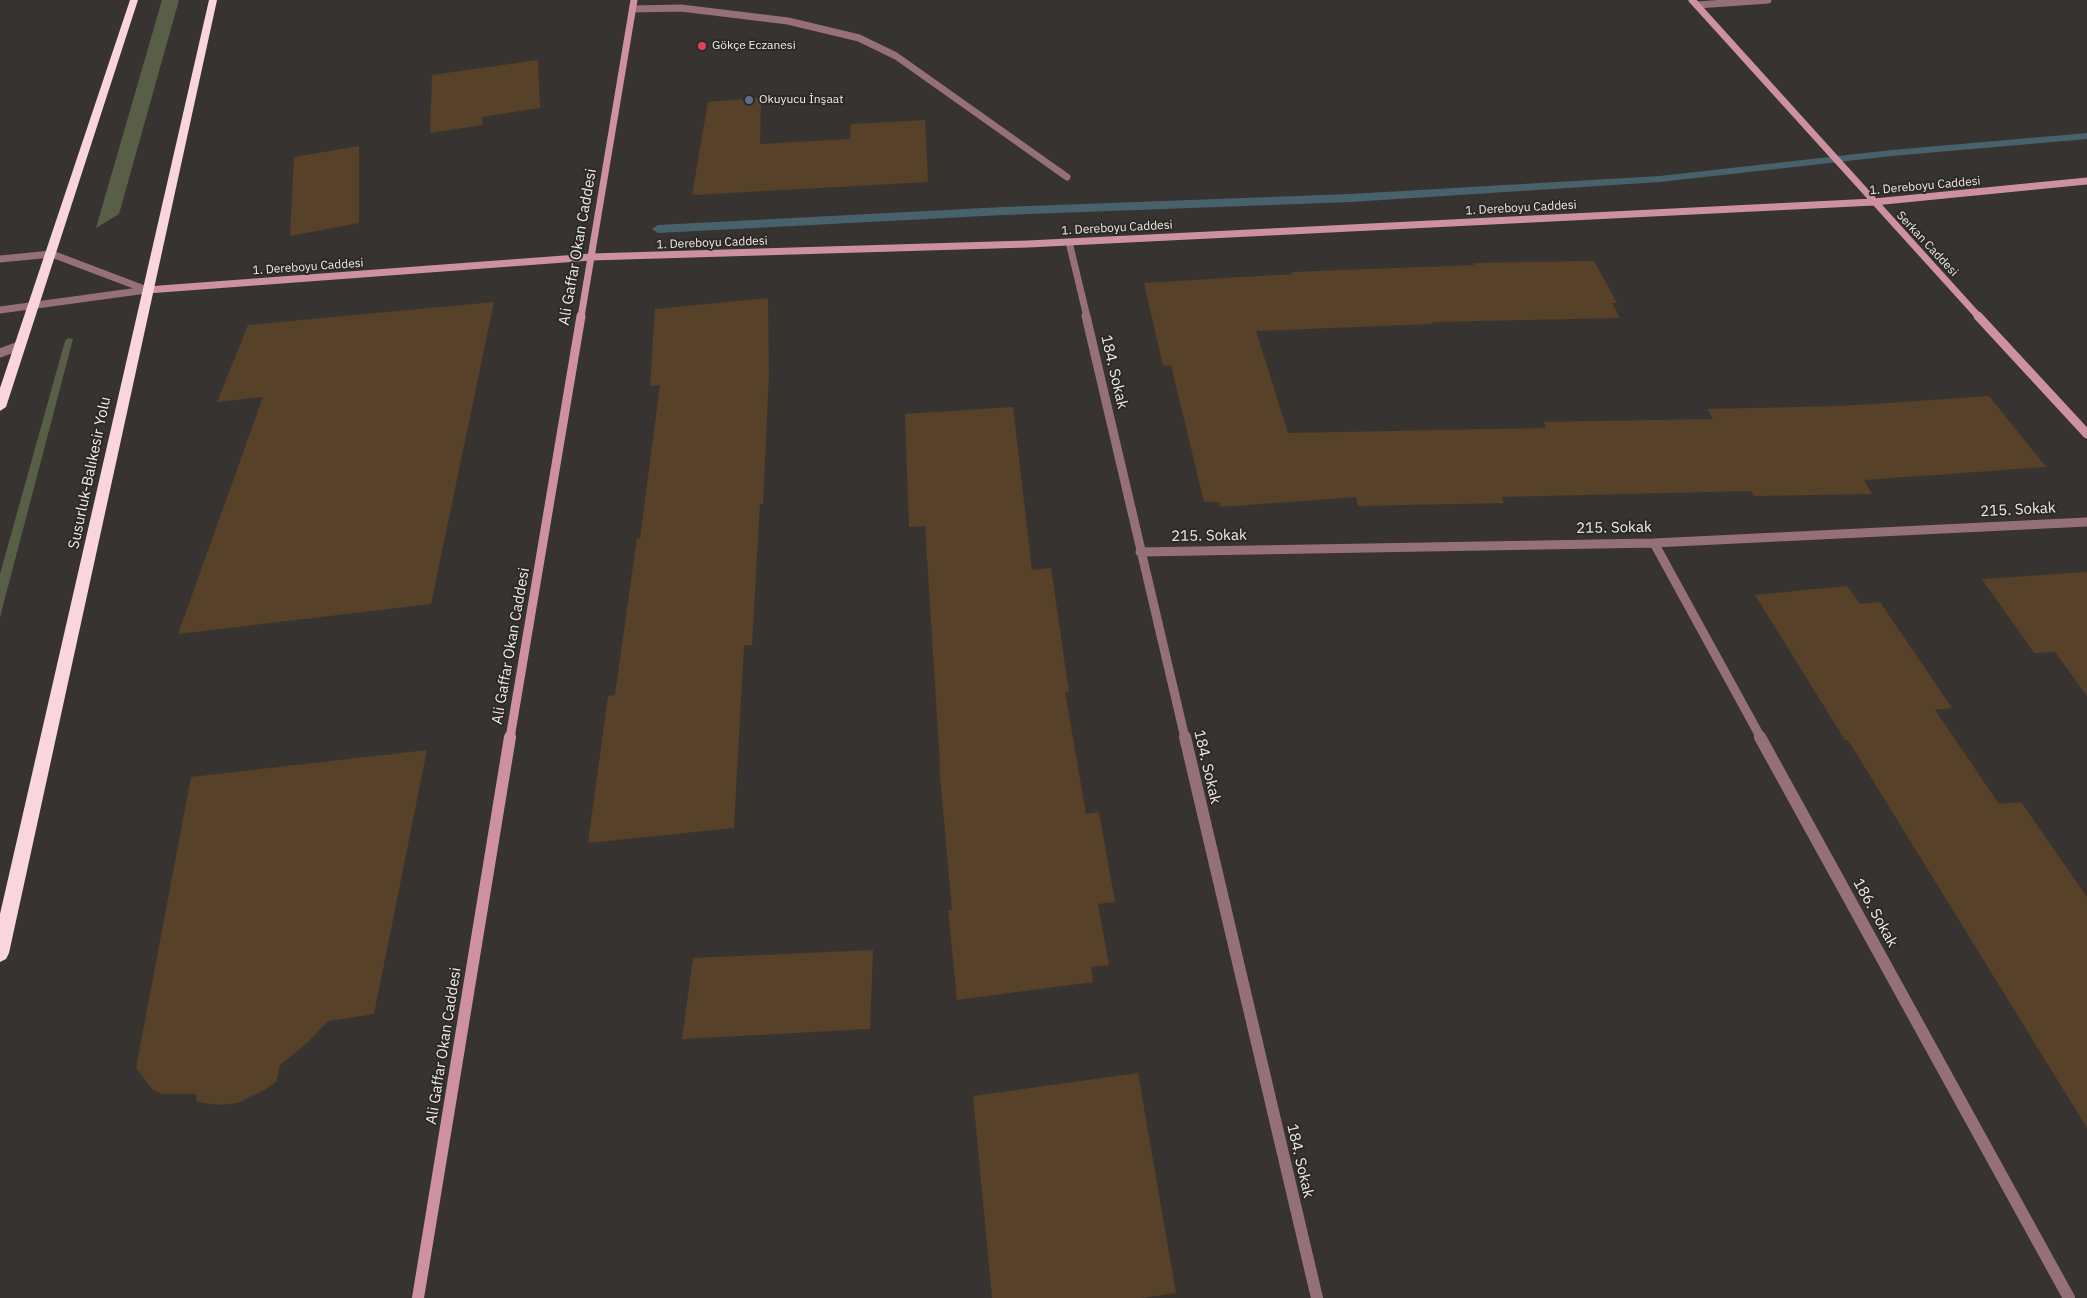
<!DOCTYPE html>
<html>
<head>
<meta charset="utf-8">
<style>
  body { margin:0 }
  canvas { display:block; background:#373330 }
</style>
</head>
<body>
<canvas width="2087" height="1298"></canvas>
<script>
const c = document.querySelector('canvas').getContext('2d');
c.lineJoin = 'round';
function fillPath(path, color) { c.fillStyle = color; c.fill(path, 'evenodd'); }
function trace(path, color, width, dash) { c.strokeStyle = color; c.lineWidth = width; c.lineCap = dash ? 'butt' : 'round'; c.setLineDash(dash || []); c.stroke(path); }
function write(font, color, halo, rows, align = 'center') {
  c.font = font + ' "IBM Plex Sans",sans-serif'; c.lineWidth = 4; c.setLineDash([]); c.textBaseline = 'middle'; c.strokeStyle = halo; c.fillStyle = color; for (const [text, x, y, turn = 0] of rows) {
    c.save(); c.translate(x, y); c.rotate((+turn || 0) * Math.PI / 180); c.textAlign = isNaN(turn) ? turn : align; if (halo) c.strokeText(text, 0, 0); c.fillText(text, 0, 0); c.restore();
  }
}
fillPath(new Path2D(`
  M162,0H179L119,214L96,228Z
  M68,338L73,339L0,617V574L65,341Z`), '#595f47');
fillPath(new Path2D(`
  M2087,133V139L1892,156L1660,182L1351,202L1003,215L658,233L652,229L658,225L1003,207L1351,194L1660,176L1892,150Z`), '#47626b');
fillPath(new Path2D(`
  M538,60L540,108L482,117L483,125L430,133L432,75Z
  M761,98L760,144L850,139L851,124L925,120L928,182L692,195L708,102Z
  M359,146V223L290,236L294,157Z
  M1594,261L1617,303H1612L1620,318L1432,322L1433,324L1256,331L1288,433L1546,428L1544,422L1713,419L1708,409L1843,406L1989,396L2046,467L1864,480L1872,494L1754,496L1751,491L1502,497L1504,503L1358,506L1356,497L1220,507L1219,502H1204L1171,365L1163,366L1144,283L1293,274L1292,272L1474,265L1473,263Z
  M768,298L769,374L763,504H760L752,645L744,646L734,828L588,843L608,696L615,695L637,538H640L660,385L650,386L655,309Z
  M494,302L431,604L178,634L263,397L217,402L248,325Z
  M1013,407L1032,570L1051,568L1069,692H1065L1086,814L1099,812L1115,902L1098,904L1109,965L1091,967L1093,982L957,1000L948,910H952L939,765H940L925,526L909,527L905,414Z
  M2087,572V696L2055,652L2034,653L1982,579Z
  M1847,586L1860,604L1880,602L1952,708L1935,710L1999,804L2021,802L2087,897V1128L1848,740H1845L1755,595Z
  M427,750L374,1014L328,1021L307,1043L280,1065L276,1082L266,1089L237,1103L221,1105L197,1102L196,1094H162L153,1090L136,1068L191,777Z
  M873,950L870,1029L682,1039L693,958Z
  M1138,1073L1176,1293L1142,1298H992L973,1096Z`), '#574128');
trace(new Path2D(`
  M0,353L19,346`), '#967079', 9);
trace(new Path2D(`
  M1697,5L1768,0
  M633,9L681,8L788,21L859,38L896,56L1067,177
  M1069,242L1087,317
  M0,259L52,254L147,290
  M0,310L146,290`), '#967079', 7);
trace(new Path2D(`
  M1086,316L1185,738
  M1654,543L1761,738
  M1140,552L1654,543L2087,522`), '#967079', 9);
trace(new Path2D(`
  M1185,737L1317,1298
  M1760,737L2069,1298`), '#967079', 12);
trace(new Path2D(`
  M1692,0L1979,317
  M147,290L591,257L1028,244L1874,202L2087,181
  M581,317L634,0`), '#cd91a0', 7);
trace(new Path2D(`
  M1978,316L2087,434
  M510,738L581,316`), '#cd91a0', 9);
trace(new Path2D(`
  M418,1298L510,737`), '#cd91a0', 12);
fillPath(new Path2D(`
  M130,0H138L6,407L0,411V388Z
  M209,0H217L9,953L6,959L0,962V914Z`), '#fad5dd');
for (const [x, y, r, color] of [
  [702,46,5,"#e0444e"],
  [749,100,5,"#5c6f8a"]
]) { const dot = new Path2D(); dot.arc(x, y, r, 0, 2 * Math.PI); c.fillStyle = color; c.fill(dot); trace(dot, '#2d2926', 2); }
write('12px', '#eeebea', '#2d2926', [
  ["Gökçe Eczanesi",712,46],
  ["Okuyucu İnşaat",759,100]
], 'left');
write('12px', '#eeebea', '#2d2926', [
  ["1. Dereboyu Caddesi",1925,186,-5],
  ["1. Dereboyu Caddesi",1521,208,-3],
  ["1. Dereboyu Caddesi",1117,228,-3],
  ["1. Dereboyu Caddesi",712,243,-2],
  ["Serkan Caddesi",1927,244,47],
  ["1. Dereboyu Caddesi",308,267,-4]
]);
write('15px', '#eeebea', '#2d2926', [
  ["Ali Gaffar Okan Caddesi",578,247,-80],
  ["184. Sokak",1114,372,77],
  ["Susurluk-Balıkesir Yolu",90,473,-78],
  ["215. Sokak",2018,510,-3],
  ["215. Sokak",1614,528,-1],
  ["215. Sokak",1209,536,-1],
  ["Ali Gaffar Okan Caddesi",511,646,-80],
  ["184. Sokak",1207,767,77],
  ["186. Sokak",1875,913,61],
  ["Ali Gaffar Okan Caddesi",444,1046,-81],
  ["184. Sokak",1300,1161,77]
]);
</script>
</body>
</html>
